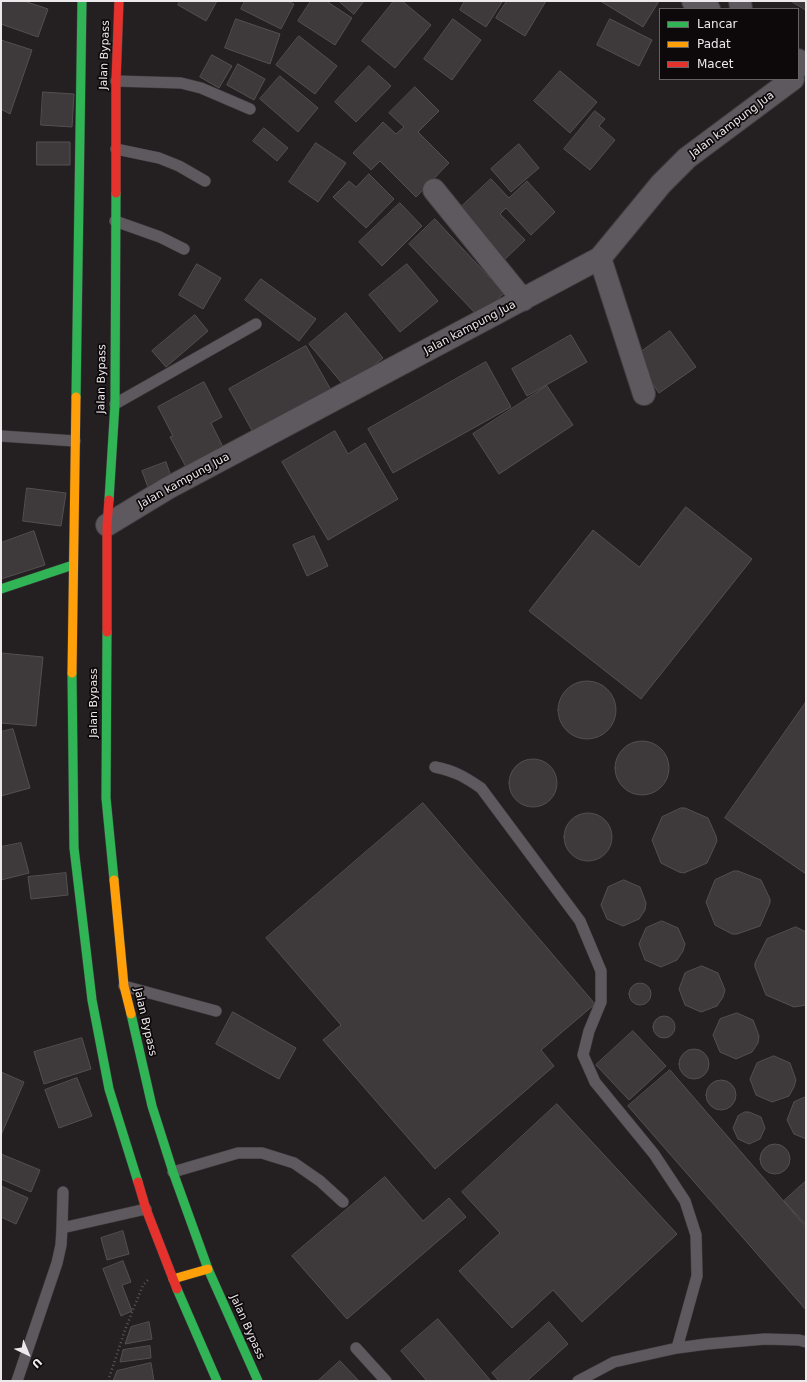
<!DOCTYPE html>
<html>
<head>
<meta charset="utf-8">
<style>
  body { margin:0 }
  #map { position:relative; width:807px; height:1382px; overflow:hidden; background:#242022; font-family:"DejaVu Sans",sans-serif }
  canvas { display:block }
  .frame { position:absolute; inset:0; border:2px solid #ede8eb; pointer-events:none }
  .legend { position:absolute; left:659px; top:8px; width:140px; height:72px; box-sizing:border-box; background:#0d090b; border:1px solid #676265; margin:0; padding:5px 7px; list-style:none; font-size:12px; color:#ede8eb }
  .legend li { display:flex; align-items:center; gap:8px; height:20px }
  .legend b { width:20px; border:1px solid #676265 }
  .north { position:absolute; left:8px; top:1334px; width:40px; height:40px; -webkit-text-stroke:3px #0d090b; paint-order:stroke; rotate:136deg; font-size:11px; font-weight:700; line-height:16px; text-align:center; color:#ede8eb }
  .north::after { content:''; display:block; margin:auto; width:14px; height:18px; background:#ede8eb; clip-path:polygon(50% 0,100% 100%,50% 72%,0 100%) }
</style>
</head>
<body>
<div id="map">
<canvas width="807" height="1382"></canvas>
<div class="frame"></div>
<ul class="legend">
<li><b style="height:5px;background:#30b455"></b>Lancar</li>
<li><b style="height:5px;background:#ff9f0a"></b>Padat</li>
<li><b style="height:5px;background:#e5322d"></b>Macet</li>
</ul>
<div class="north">U</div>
</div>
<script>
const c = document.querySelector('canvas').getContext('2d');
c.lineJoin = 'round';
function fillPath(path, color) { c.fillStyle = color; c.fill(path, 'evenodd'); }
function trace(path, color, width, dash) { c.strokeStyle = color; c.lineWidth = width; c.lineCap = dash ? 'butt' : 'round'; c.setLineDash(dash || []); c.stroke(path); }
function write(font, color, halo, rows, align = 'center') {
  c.font = font + ' "DejaVu Sans",sans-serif'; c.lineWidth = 3.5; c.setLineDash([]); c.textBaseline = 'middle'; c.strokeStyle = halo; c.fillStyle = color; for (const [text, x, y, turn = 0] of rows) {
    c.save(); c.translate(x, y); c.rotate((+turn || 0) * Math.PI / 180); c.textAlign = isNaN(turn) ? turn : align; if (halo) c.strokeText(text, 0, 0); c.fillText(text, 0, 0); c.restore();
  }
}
const building = new Path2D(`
  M1,1H24L48,9L38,37L1,24Z
  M180,1H217L206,21L178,5Z
  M245,1H287L294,4L281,29L241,9Z
  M311,1H326L352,18L335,45L298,21Z
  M339,1H364L354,14Z
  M394,1H402L431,25L395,68L362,41Z
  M465,1H500L502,2L486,27L460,10Z
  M507,1H546L525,36L496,18Z
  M603,1H659L643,27L602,2Z
  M791,1H806V10Z
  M236,19L280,34L270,64L225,48Z
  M453,19L481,40L452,80L424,59Z
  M610,19L652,40L639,66L597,45Z
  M299,36L337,66L315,94L276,65Z
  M1,40L32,50L10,114L1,109Z
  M212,55L232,66L219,88L200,77Z
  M238,64L265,79L254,100L227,85Z
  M369,66L391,86L356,122L335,102Z
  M560,71L597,102L570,133L534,101Z
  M280,76L318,108L298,132L260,99Z
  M415,87L439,111L418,132L449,163L416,197L380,161L371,170L353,153L383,122L396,134L404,127L389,113Z
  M43,92L74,94L72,127L41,125Z
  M595,111L605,119L599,126L615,140L590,170L564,149Z
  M264,128L288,148L277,161L253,141Z
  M37,142H70V165H37Z
  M316,143L346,163L318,202L289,182Z
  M519,144L539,168L511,192L491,169Z
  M369,174L394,199L366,228L333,197L349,181L356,187Z
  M491,179L509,198L527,181L555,212L531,235L506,208L500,214L525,240L502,262L458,210Z
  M400,203L422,226L382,266L359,242Z
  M435,219L504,293L479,317L409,244Z
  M197,264L221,278L203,309L179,295Z
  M407,264L438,301L400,332L369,295Z
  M261,279L316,319L299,341L245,300Z
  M346,313L383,358L346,388L309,344Z
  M195,315L208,331L166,367L152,351Z
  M670,331L696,367L659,393L634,357Z
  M571,335L587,362L527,396L512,369Z
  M306,346L331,390L254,434L229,389Z
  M486,362L511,407L393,473L368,429Z
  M204,382L222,417L211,423L223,447L186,467L170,437L173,436L158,407Z
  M547,386L573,425L499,474L473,434Z
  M335,431L348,454L365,443L398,499L328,540L282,462Z
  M166,462L173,482L149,490L142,471Z
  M27,488L66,493L61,526L23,521Z
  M686,507L752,559L641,699L529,611L593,530L639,567Z
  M34,531L45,565L1,579V543Z
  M314,536L328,566L307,576L293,545Z
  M1,653L43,657L36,726L1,723Z
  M558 710a29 29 0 1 1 58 0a29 29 0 1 1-58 0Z
  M806,702V874L725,818Z
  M13,729L30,788L1,796V732Z
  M615 768a27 27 0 1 1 54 0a27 27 0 1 1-54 0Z
  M509 783a24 24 0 1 1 48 0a24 24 0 1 1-48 0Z
  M423,803L595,1004L541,1050L554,1066L435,1169L323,1040L341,1025L266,938Z
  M681,808H685L708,818L716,836L717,841L707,863L684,873L679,872L661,863L652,840L662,817Z
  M564 837a24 24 0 1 1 48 0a24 24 0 1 1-48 0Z
  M21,843L29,873L1,880V847Z
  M734,871H738L761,880L770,899V903L760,926L737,934H732L715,925L706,902L715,880Z
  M66,873L68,895L31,899L28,877Z
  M624,880L640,887L646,903L645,910L639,919L623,926L607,919L601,905L608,887Z
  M662,921L678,928L685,944L683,951L677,960L661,967L645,960L639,944L646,928Z
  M796,927L806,932V1005L794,1007L766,995L755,967V963L767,939Z
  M702,966L718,973L725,990L723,997L717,1006L701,1012L685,1005L679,989L685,973Z
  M629 994a11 11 0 1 1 22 0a11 11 0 1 1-22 0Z
  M233,1012L296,1048L279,1079L216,1044Z
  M737,1013L753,1020L759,1036L758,1043L752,1052L736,1059L720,1052L713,1035L720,1019Z
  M653 1027a11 11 0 1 1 22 0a11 11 0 1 1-22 0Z
  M633,1031L666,1066L629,1100L596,1065Z
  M82,1038L91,1069L44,1084L34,1052Z
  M679 1064a15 15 0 1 1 30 0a15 15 0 1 1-30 0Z
  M774,1056L790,1063L796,1080L794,1087L789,1096L772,1102L756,1095L750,1079L757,1063Z
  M670,1070L806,1227V1310L628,1106Z
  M1,1072L24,1082L1,1135Z
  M77,1078L92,1116L59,1128L45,1090Z
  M706 1095a15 15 0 1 1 30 0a15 15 0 1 1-30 0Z
  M806,1097V1139L794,1134L787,1120L794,1102Z
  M557,1104L677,1234L582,1322L553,1290L512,1328L459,1271L500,1233L462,1192Z
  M745,1112H749L761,1117L765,1128L760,1139L749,1144L738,1139L733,1128L738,1116Z
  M760 1159a15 15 0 1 1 30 0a15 15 0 1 1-30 0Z
  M1,1154L40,1170L31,1192L1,1179Z
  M385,1177L423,1221L449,1198L466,1217L347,1319L292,1256Z
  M806,1181V1225L784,1201Z
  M1,1186L28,1198L16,1224L1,1217Z
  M123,1231L129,1254L107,1260L101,1238Z
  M123,1261L131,1282L122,1285L132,1311L121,1316L103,1269Z
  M438,1319L491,1381H427L401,1351Z
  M149,1322L152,1339L125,1344L131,1327Z
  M549,1322L568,1344L527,1381H499L492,1373Z
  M150,1346L151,1358L120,1362L123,1350Z
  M340,1361L359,1381H318Z
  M151,1363L154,1381H113L117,1371Z`);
fillPath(building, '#3e3a3b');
trace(building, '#544f51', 1);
const lane = new Path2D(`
  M116,81L181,83L201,88L250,109
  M116,149L159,158L179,166L205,181
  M115,221L160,237L184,249
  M115,404L256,324
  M1,436L75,441
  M435,767C455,771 465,777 481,788L580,921L601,971V1002L589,1031L583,1055L595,1082L654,1154L685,1201L696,1235L697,1276L677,1348
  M124,986L216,1011
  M173,1172L238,1153H262L294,1163L320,1181L343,1202
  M62,1228L63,1192
  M356,1348L386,1381
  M17,1381L57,1263L61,1245L62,1228L146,1209
  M578,1381L614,1362L677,1348L707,1344L765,1339L799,1340L806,1342`);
const street = new Path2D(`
  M693,1L709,9
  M740,1L741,9
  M798,60L806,65
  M434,190L523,300
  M600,258L644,394
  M107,525L168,488L600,258L661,184L687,158L793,79`);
const fast = new Path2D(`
  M76,397L82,1
  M109,500L115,404L116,193
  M1,589L73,565
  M107,632L106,798L114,880
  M72,673L74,848L92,1000L109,1089L138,1182
  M131,1014L152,1106L173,1172L208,1269L258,1381
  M177,1289L217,1381`);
const slow = new Path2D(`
  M72,673L76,397
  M114,880L124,986L131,1014
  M173,1279L208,1269`);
const jam = new Path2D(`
  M116,193V81L119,1
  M107,632V525L109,500
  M138,1182L146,1209L177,1289`);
trace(lane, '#3f3d3e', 12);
trace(street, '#3f3d3e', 24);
trace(fast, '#3f3d3e', 10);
trace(slow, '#3f3d3e', 10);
trace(jam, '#3f3d3e', 10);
trace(new Path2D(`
  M108,1381L125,1330L143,1285L148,1280`), '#5b575b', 2.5, [1, 3]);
trace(lane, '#5d595e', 11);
trace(street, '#5d595e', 22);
trace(fast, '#30b455', 9);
trace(slow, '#ff9f0a', 9);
trace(jam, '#e5322d', 9);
write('11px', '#ede8eb', '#0d090b', [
  ["Jalan Bypass",105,55,-88],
  ["Jalan kampung Jua",732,125,-37],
  ["Jalan kampung Jua",470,328,-28],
  ["Jalan Bypass",102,379,-89],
  ["Jalan kampung Jua",184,481,-29],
  ["Jalan Bypass",94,703,-90],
  ["Jalan Bypass",145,1022,77],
  ["Jalan Bypass",247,1327,66]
]);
</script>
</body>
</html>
